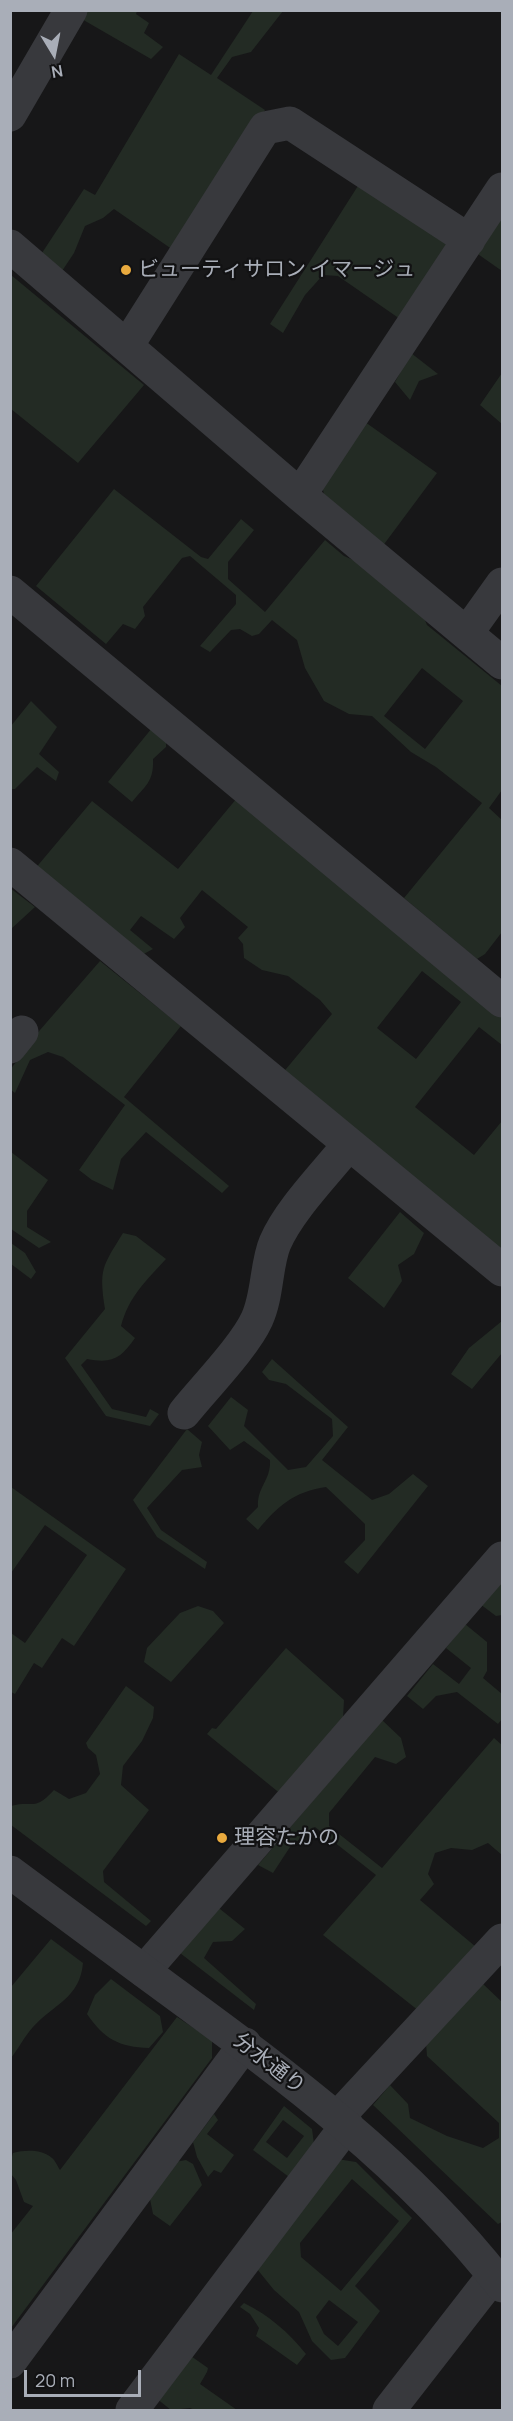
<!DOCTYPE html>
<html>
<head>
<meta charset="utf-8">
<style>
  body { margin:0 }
  #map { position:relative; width:513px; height:2421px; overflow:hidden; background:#171718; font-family:Manrope,sans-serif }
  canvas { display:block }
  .frame { position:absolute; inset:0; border:12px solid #a9aeb8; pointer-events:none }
  .north { position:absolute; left:24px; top:24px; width:60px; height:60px; -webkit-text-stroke:4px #121213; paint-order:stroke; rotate:170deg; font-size:16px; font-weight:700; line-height:24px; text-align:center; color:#a9aeb8 }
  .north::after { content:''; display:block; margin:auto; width:21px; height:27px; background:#a9aeb8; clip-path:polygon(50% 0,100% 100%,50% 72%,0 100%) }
  .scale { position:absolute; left:24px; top:2370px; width:117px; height:27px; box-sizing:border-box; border:3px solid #a9aeb8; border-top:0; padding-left:8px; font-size:18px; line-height:21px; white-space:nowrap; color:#a9aeb8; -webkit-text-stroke:4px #121213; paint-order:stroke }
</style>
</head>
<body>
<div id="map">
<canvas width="513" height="2421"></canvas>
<div class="frame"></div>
<div class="north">N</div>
<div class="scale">20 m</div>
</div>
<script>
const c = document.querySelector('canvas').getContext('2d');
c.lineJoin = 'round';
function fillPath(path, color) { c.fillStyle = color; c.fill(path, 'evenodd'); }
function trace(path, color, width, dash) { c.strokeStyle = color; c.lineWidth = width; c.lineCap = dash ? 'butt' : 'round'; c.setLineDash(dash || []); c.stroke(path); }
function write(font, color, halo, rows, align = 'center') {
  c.font = font + ' Manrope,"Noto Sans JP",sans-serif'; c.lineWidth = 4.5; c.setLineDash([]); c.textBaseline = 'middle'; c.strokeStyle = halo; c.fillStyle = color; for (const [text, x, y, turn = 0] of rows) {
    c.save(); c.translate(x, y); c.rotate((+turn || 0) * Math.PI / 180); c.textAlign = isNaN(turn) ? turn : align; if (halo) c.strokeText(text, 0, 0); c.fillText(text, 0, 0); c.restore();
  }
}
fillPath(new Path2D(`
  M85,11H137L136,14L149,23L144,33L163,47L151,59L80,18Z
  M253,11H283L251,52L232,57L217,78L265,110L176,252L114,209L103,218L85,226L74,253L58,277L38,259L84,189L95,195L179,54L211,75Z
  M363,178L443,233L447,248L400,319L338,276L323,275L305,295L283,333L270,324Z
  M502,208V271L475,252Z
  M11,275L144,385L78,463L11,409Z
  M411,353L438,374L419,381L410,400L395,382Z
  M502,373V424L480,405Z
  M365,422L437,473L382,547L325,502L322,483Z
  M114,489L201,557L208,559L241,519L254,530L228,562V579L265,612L325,540L344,556L365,565L420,608L427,625L502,686V790L489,808L502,820V932L485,954L477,959L404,898L482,803L436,767L411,752L372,716L349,714L324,701L305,668L297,640L272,620L259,634L252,636L240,629L231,630L210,652L200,646L236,604V595L190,556L182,558L143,607L145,616L135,629L123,624L106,644L36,586ZM422,668L463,701L425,749L384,716Z
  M31,701L57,727L39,754L59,772L56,781L37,767L15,789H11V726Z
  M152,728L166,741V747L153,759C154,782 145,786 132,802L108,782Z
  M237,798L502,1018V1045L479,1027L415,1107L474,1155L502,1121V1258L281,1075L332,1014L320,1000L288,976L262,970L244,958L243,944L238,938L248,927L202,890L180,918L185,927L174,939L141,916L130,930L153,949L138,957L34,870L92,801L178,869ZM422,971L461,1002L416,1059L377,1028Z
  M10,888L35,907L11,929Z
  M100,961L181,1026L124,1097L229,1186L222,1193L146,1132L121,1159L113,1190L92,1180L79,1170L125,1105L63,1057L48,1052L30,1060L15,1093L11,1090L10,1070L40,1030Z
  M11,1152L48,1180L27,1211V1227L51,1242L39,1248L11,1229Z
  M400,1212L424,1233L414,1254L398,1265L402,1281L384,1308L348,1278Z
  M123,1233L136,1236L166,1259C146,1281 129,1296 121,1326L135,1338C121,1358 113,1364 87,1359L81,1365L112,1409L146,1417L150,1409L159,1414L150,1426L106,1416L65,1358L105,1309C99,1269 102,1267 123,1233Z
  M11,1243L25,1253L36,1272L31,1279L11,1264Z
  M502,1321V1353L472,1389L451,1374L469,1348Z
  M272,1359L348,1427L322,1460L372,1500L389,1494L413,1474L428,1486L358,1574L344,1562L365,1540V1524L326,1487C293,1492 278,1506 258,1530L246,1519L258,1507C257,1486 271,1481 270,1460L244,1441L230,1450L208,1426L231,1397L248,1410L244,1426L288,1470L306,1467L333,1436L332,1419L286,1384L269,1380L262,1372Z
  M187,1429L202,1442L199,1455L202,1467L182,1470L147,1508L161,1530L207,1562L205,1569L157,1537L133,1500Z
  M11,1487L126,1569L74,1646L62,1638L42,1668L34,1663L15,1694L11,1692V1633L25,1643L87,1555L45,1525L11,1573Z
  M502,1575V1615L496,1616L480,1604Z
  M198,1606L213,1611L224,1623L171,1682L144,1662L147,1648L180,1613Z
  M465,1624L487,1642V1671L483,1678L502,1694V1719L498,1724L457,1692L436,1696L423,1709L407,1696L433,1664L459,1684L471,1668L446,1648Z
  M286,1648L344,1700L343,1718L282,1795L207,1734L212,1728L216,1729Z
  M126,1686L154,1707L153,1718L142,1741L123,1766L121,1785L149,1810L103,1871L104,1882L151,1921L146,1926L11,1825V1806C33,1800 34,1812 54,1790L69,1799L86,1793L100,1774L96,1755L88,1748L86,1743Z
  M382,1720L401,1738L406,1757L396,1764L375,1757L329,1813V1826L382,1868L494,1738L502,1745V1855L488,1843L472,1850L451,1848L435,1853L428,1874L434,1884L420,1900L476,1947L419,2011L323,1935L376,1875L315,1827L290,1847L273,1873L258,1865Z
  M215,1905L245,1929L232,1941L213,1942L204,1958L256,2004L254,2010L180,1953Z
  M51,1939L83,1963C80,1998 54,2004 33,2027C24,2037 19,2048 11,2058V1987Z
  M111,1979L160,2016L163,2032L149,2048C119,2047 104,2039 87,2014L95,1995Z
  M482,1983L502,2002V2222L498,2224L373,2105L390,2085L408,2104L410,2118L447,2136L483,2148L499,2138V2123L427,2056L426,2043Z
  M177,2017L212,2040V2058L11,2328L10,2235L33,2206L24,2202L16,2180L11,2174V2160L13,2153C25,2150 41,2149 52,2158C55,2160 58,2167 60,2170Z
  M284,2106L312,2129L314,2144L289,2177L253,2150ZM283,2120L304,2136L287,2158L266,2142Z
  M214,2114L218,2120L207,2134L234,2155L221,2173L214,2170L208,2177L197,2157L193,2142Z
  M337,2159L356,2162L412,2218L355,2286L380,2311L345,2358L331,2360L312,2341L299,2312L274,2290L257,2269ZM352,2179L399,2221L341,2291L301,2257L300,2243ZM329,2300L358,2322L338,2346L324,2334L316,2317Z
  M186,2160L193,2164L202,2185L170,2226L153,2214L150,2199L175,2162Z
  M244,2303C270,2316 288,2332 306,2354L297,2365L256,2336L259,2328L250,2314L240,2307Z
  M188,2354L208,2368L207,2372L200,2384L237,2410H195L190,2408L171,2410L156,2398Z`), '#232b24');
trace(new Path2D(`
  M10,115L71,10
  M10,246L300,495L502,663
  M127,346L265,128L290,123L469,240
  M300,495L502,189
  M10,592L502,1001
  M467,633L502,584
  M10,864L502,1270
  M10,1047L22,1032
  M184,1413C204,1388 245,1346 257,1319C268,1295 266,1264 275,1243C289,1210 326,1173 349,1144
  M144,1971L502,1558
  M337,2118L502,1940
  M10,2362L245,2044
  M132,2410L347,2125
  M389,2410L494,2275`), '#38393d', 33);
trace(new Path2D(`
  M10,1872C55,1905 100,1939 145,1972C273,2066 404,2159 502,2286`), '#38393d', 33);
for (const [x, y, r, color] of [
  [126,270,6,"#e9aa3e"],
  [222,1838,6,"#e9aa3e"]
]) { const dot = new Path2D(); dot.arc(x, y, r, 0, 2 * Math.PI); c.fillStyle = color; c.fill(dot); trace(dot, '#121213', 2); }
write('21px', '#a9aeb8', '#121213', [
  ["ビューティサロン イマージュ",138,270],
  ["理容たかの",234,1838]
], 'left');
write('21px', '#a9aeb8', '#121213', [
  ["分水通り",269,2064,38]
]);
</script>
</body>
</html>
